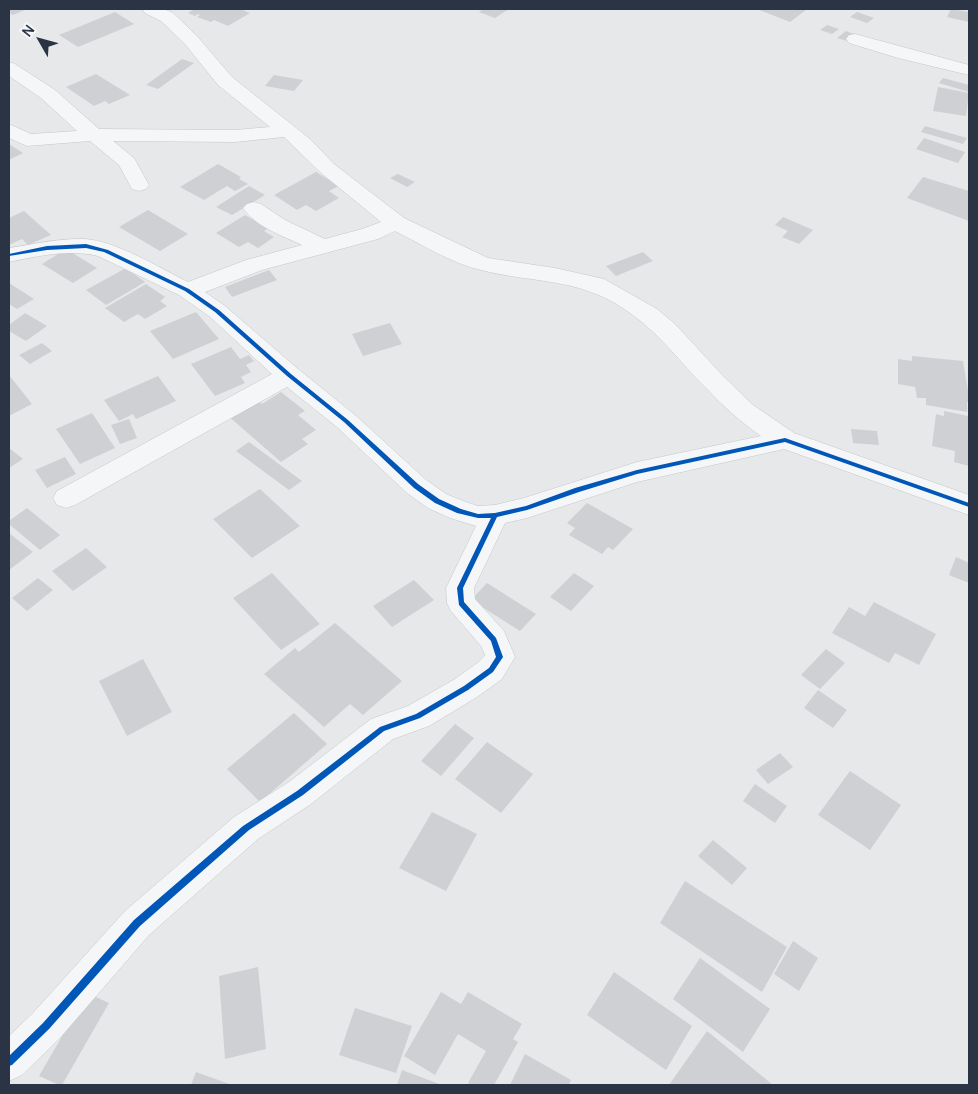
<!DOCTYPE html>
<html>
<head>
<meta charset="utf-8">
<style>
  body { margin:0 }
  #map { position:relative; width:978px; height:1094px; overflow:hidden; background:#e6e8ea; font-family:Manrope,sans-serif }
  canvas { display:block }
  .frame { position:absolute; inset:0; border:10px solid #2b3445; pointer-events:none }
  .north { position:absolute; left:15px; top:15px; width:50px; height:50px; -webkit-text-stroke:4px #f4f6f9; paint-order:stroke; rotate:308deg; font-size:14px; font-weight:700; line-height:20px; text-align:center; color:#2b3445 }
  .north::after { content:''; display:block; margin:auto; width:18px; height:22px; background:#2b3445; clip-path:polygon(50% 0,100% 100%,50% 72%,0 100%) }
</style>
</head>
<body>
<div id="map">
<canvas width="978" height="1094"></canvas>
<div class="frame"></div>
<div class="north">N</div>
</div>
<script>
const c = document.querySelector('canvas').getContext('2d');
c.lineJoin = 'round';
function fillPath(path, color) { c.fillStyle = color; c.fill(path, 'evenodd'); }
function trace(path, color, width, dash) { c.strokeStyle = color; c.lineWidth = width; c.lineCap = dash ? 'butt' : 'round'; c.setLineDash(dash || []); c.stroke(path); }
fillPath(new Path2D(`
  M9,9H27L13,15L9,13Z
  M194,9H240L250,13L228,26L214,20L211,22L197,17L200,15L198,14L195,16L188,13Z
  M483,9H509L495,18L479,12Z
  M757,9H801L806,10L790,22Z
  M951,9L969,12V22L947,17Z
  M115,12L134,24L78,47L59,35Z
  M857,12L874,18L867,23L850,17Z
  M827,25L839,29L832,34L820,30Z
  M846,31L856,35L847,41L837,38Z
  M182,59L194,63L158,89L146,85Z
  M96,74L130,95L109,104L105,101L94,106L66,87Z
  M274,75L303,80L294,91L265,86Z
  M943,78L969,85V92L939,83Z
  M938,87L969,93L966,116L933,111Z
  M925,126L967,138L963,144L921,132Z
  M924,138L965,152L958,163L916,149Z
  M9,144L23,153L9,160Z
  M218,164L241,177L239,179L248,184L235,191L227,186L204,200L180,187Z
  M316,172L339,186L329,191L339,198L316,211L306,205L297,210L274,195Z
  M398,174L415,182L407,187L390,178Z
  M923,177L969,191V221L907,198Z
  M249,186L265,195L232,215L216,207Z
  M148,210L188,234L160,251L119,227Z
  M24,211L51,235L28,245L22,239L9,245V218Z
  M245,215L269,228L264,231L274,237L258,248L248,242L239,247L216,233Z
  M783,217L813,230L799,244L782,237L788,231L775,225Z
  M66,249L97,268L73,283L42,264Z
  M643,252L653,261L616,276L606,266Z
  M126,268L145,282L106,305L86,290Z
  M269,270L277,280L232,297L225,287Z
  M9,283L34,299L17,309L9,304Z
  M146,284L165,297L160,301L167,306L145,319L138,314L124,322L105,308Z
  M196,312L219,339L173,359L150,331Z
  M25,313L47,326L26,341L9,331V325Z
  M390,323L402,344L363,356L352,334Z
  M42,343L52,351L30,364L19,355Z
  M231,347L240,359L249,355L254,361L246,365L251,372L241,377L245,383L215,396L191,364Z
  M912,356L963,361L969,397V402H967V412L926,405V398H917L915,387L898,384V359L912,361Z
  M9,375L32,404L9,416Z
  M158,376L176,401L136,419L133,414L119,421L104,400Z
  M281,392L305,411L298,415L316,430L302,439L308,444L281,462L227,415L255,397L262,404Z
  M944,411L968,416L969,466L954,462L955,451L932,446L936,414L944,416Z
  M92,413L115,448L80,464L56,429Z
  M129,419L137,438L120,444L111,425Z
  M851,429L877,431L879,445L853,443Z
  M249,442L302,481L289,490L236,451Z
  M9,448L23,459L9,468Z
  M65,457L76,474L47,488L35,470Z
  M260,489L300,526L252,558L213,519Z
  M587,503L633,529L613,550L608,547L602,554L569,535L575,528L567,523Z
  M27,508L60,535L40,550L9,524V521Z
  M9,533L33,552L9,570Z
  M86,548L107,567L73,591L52,571Z
  M956,557L969,563V583L949,575Z
  M272,573L320,624L281,650L233,598Z
  M574,573L594,586L571,611L550,597Z
  M38,578L53,590L27,611L12,598Z
  M414,580L434,600L392,627L373,606Z
  M487,583L536,614L520,631L471,600Z
  M874,602L936,634L919,665L895,653L889,663L832,633L849,607L865,616Z
  M335,623L402,681L363,715L350,704L324,727L264,674L295,648L299,652Z
  M826,649L845,663L820,689L801,675Z
  M143,659L172,712L127,736L99,681Z
  M818,690L847,710L833,728L804,708Z
  M294,713L327,744L260,802L227,769Z
  M455,724L474,738L441,776L421,761Z
  M487,742L533,774L501,813L455,779Z
  M780,753L793,767L768,784L756,770Z
  M850,771L901,805L870,850L818,815Z
  M755,784L787,806L775,823L743,801Z
  M432,812L477,834L446,891L399,868Z
  M713,840L747,868L732,885L698,856Z
  M685,881L787,947L762,992L660,923Z
  M793,941L818,958L799,991L774,974Z
  M700,958L770,1009L743,1052L673,999Z
  M258,967L266,1049L225,1059L219,976Z
  M614,972L692,1026L666,1070L587,1015Z
  M441,992L461,1004L468,992L522,1024L513,1039L518,1042L494,1085H471L468,1083L486,1051L458,1034L435,1075L404,1056Z
  M87,993L109,1003L62,1085H59L39,1076Z
  M355,1008L412,1026L396,1073L339,1055Z
  M707,1031L773,1085H669Z
  M525,1054L571,1080L569,1085H510Z
  M402,1070L442,1085H397Z
  M196,1072L232,1085H191Z`), '#ced0d3');
const street = new Path2D(`
  M142,9H164L173,13L197,36L232,77L310,139L334,164L404,218L488,258L555,268L604,279L657,309L675,324L723,376L753,405L794,433L969,495V515L784,449L637,482L527,518L505,523L474,588L475,599L504,631L515,657L502,679L477,697L429,726L393,739L311,804L258,839L149,935L59,1039L22,1075L9,1081V1036L33,1013L125,911L234,817L289,782L371,719L408,706L455,679L480,661L485,655L481,646L451,611L447,603L446,588L476,526L450,518L428,508L407,493L337,427L287,387L75,505L66,508L57,505L53,498L57,491L272,374L209,316L179,295L98,256C69,249 38,256 9,262V248C34,244 60,238 85,239C116,241 160,268 188,282L246,260L302,245C283,236 256,227 243,208L247,204L254,202L261,204L285,220L325,239L362,229L381,222L320,172L284,137L235,142L113,141L134,158L149,185L146,189L139,191L132,189L119,165L90,141L27,146L9,138V124L31,134L77,131L41,98L9,76V62L15,64L55,90L99,129L235,130L270,127L218,85L185,44L161,21L145,13ZM395,231C423,245 451,263 481,270C527,282 570,278 613,302C656,327 673,355 707,389C724,407 741,422 761,436L637,462L524,498L495,505L478,506L466,502L446,494L425,479L355,415L298,369L225,306L205,292L262,270L378,239Z
  M855,34L969,65V75L898,58L849,43L846,39L849,35Z`);
trace(street, '#c4c6c8', 1);
fillPath(street, '#f5f6f7');
fillPath(new Path2D(`
  M86,244L108,250L189,289L219,310L291,374L348,420L418,484L439,499L461,509L478,514L495,513L526,506L575,488L637,470L785,438L969,503V507L785,442L637,474L579,492L527,510L497,517L463,588L464,602L496,638L503,657L493,672L468,690L420,718L384,731L303,795L249,830L140,926L49,1029L12,1065L9,1066V1056L43,1023L134,920L243,826L297,791L380,727L416,714L464,686L489,668L496,657L491,641L459,605L457,588L491,518H478L457,513L435,503L414,488L344,422L287,376L215,312L185,291L104,252L86,248L47,250L9,256V254L47,246Z`), '#0057b8');
</script>
</body>
</html>
